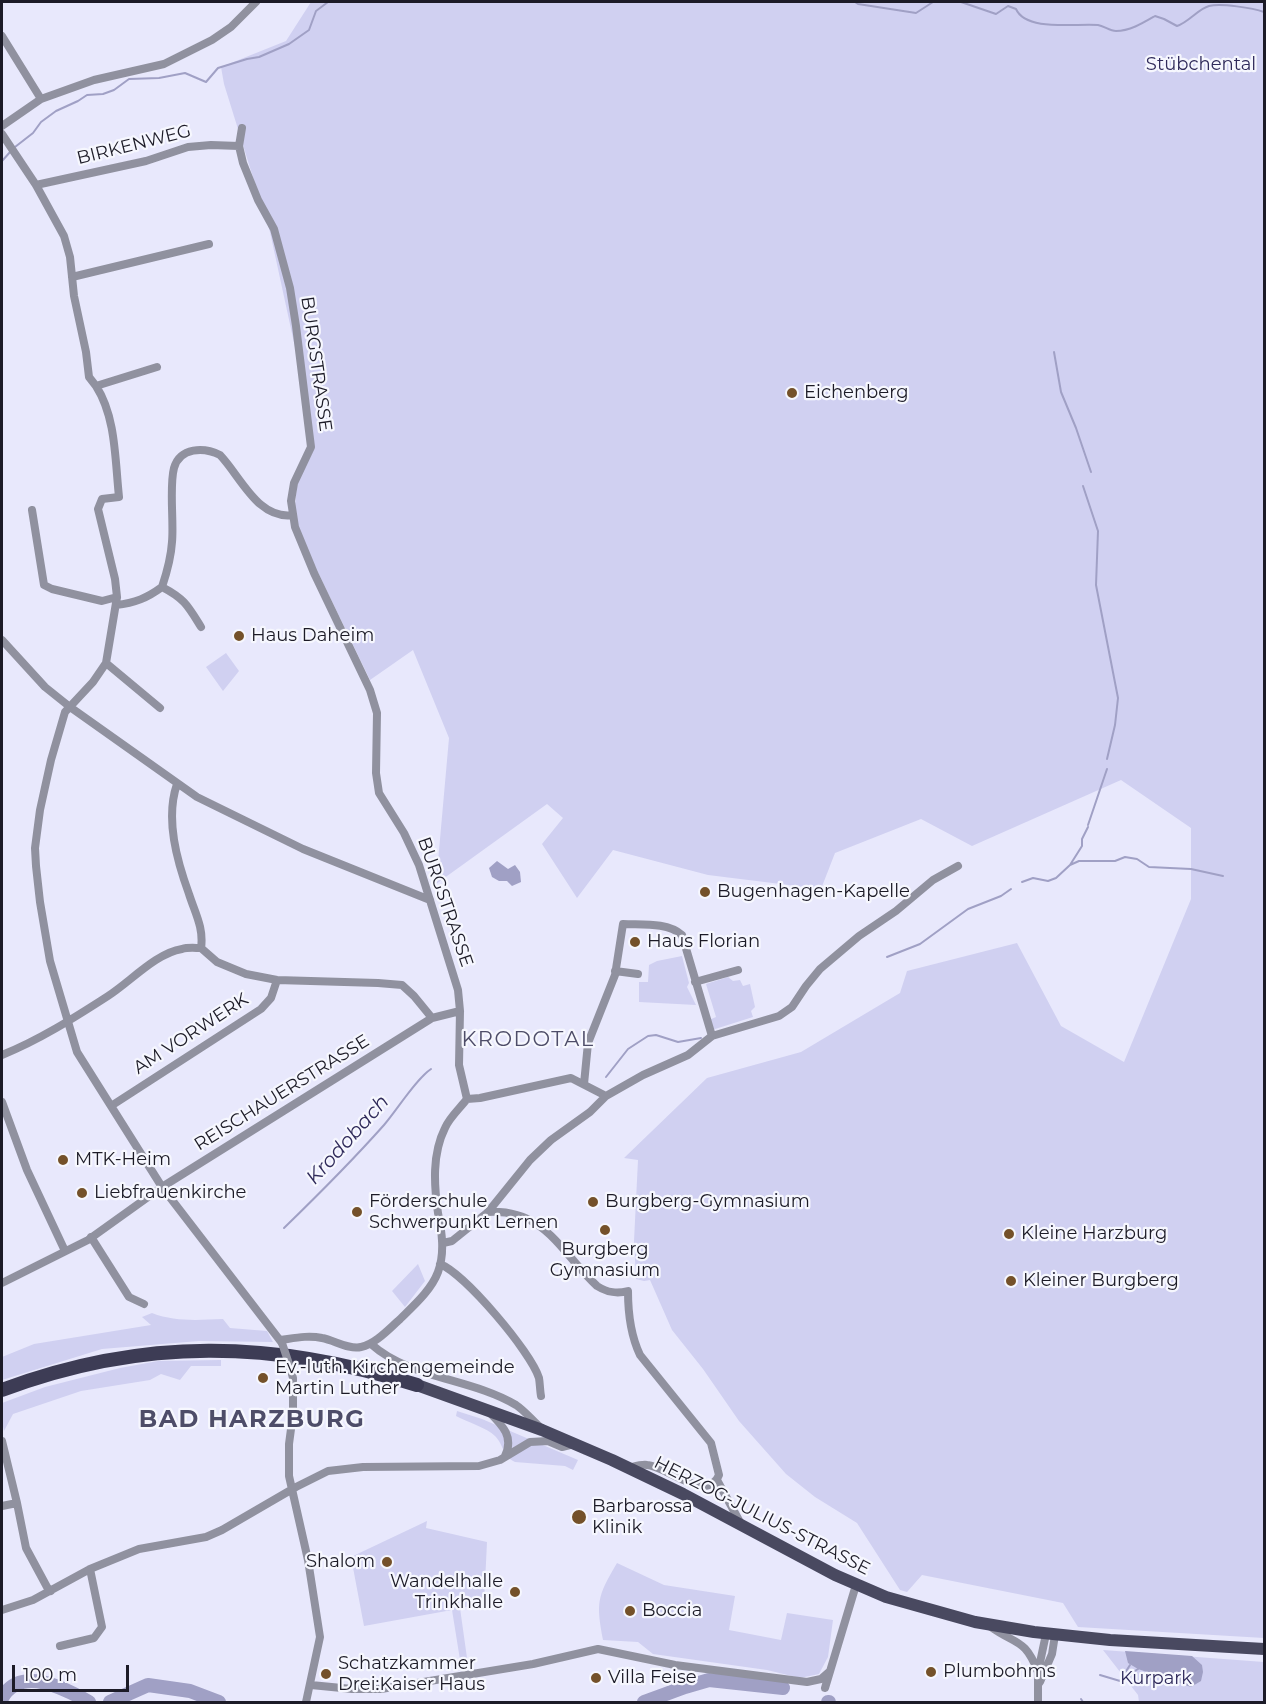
<!DOCTYPE html>
<html>
<head>
<meta charset="utf-8">
<style>
  body { margin:0 }
  #map { position:relative; width:1266px; height:1704px; overflow:hidden; background:#e8e8fc; font-family:Montserrat,sans-serif }
  canvas { display:block }
  .frame { position:absolute; inset:0; border:3px solid #1c1b27; pointer-events:none }
  .scale { position:absolute; left:12px; top:1665px; width:117px; height:27px; box-sizing:border-box; border:3px solid #1c1b27; border-top:0; padding-left:8px; font-size:18px; line-height:21px; white-space:nowrap; color:#1c1b27; -webkit-text-stroke:4px #f6f7fe; paint-order:stroke }
</style>
</head>
<body>
<div id="map">
<canvas width="1266" height="1704"></canvas>
<div class="frame"></div>
<div class="scale">100 m</div>
</div>
<script>
const c = document.querySelector('canvas').getContext('2d');
c.lineJoin = 'round';
function fillPath(path, color) { c.fillStyle = color; c.fill(path, 'evenodd'); }
function trace(path, color, width, dash) { c.strokeStyle = color; c.lineWidth = width; c.lineCap = dash ? 'butt' : 'round'; c.setLineDash(dash || []); c.stroke(path); }
function write(font, color, halo, rows, align = 'center') {
  c.font = font + ' Montserrat,sans-serif'; c.lineWidth = 4.5; c.setLineDash([]); c.textBaseline = 'middle'; c.strokeStyle = halo; c.fillStyle = color; for (const [text, x, y, turn = 0] of rows) {
    c.save(); c.translate(x, y); c.rotate((+turn || 0) * Math.PI / 180); c.textAlign = isNaN(turn) ? turn : align; if (halo) c.strokeText(text, 0, 0); c.fillText(text, 0, 0); c.restore();
  }
}
fillPath(new Path2D(`
  M311,2H1264V1638L1078,1627L1063,1603L922,1575L907,1592L900,1590L857,1523L815,1497L786,1474L739,1421L703,1369L672,1330L650,1280L644,1281L636,1279L634,1241L638,1160L624,1158L707,1078L801,1052L900,993L907,971L1017,943L1061,1026L1124,1062L1191,899V828L1121,780L972,846L921,819L835,853L821,889L708,875L613,850L577,898L542,844L563,818L547,804L436,884L449,738L413,650L370,680L299,533L295,506L297,484L313,451L309,412L270,232L224,84L221,67L286,41Z
  M226,653L239,671L223,691L206,667Z
  M682,956L689,983L687,987L696,1005L639,1002V982H648L649,965L657,961Z
  M728,977L733,981L740,980L743,986L750,984L755,1007L751,1011L753,1017L712,1030L709,1020L716,1017L706,984Z
  M418,1264L425,1281L405,1307L392,1291Z
  M152,1313C175,1322 198,1320 223,1319L230,1328L267,1331L273,1342L199,1341L102,1349L2,1380V1357L34,1344L151,1325L142,1317Z
  M221,1360V1366H191L180,1380L161,1374L150,1380L81,1391L13,1414L4,1431L2,1422V1403L45,1387L120,1368L158,1361Z
  M457,1411L482,1419L578,1460L573,1470L565,1466L515,1462C502,1456 504,1445 495,1436C487,1428 467,1422 456,1416Z
  M427,1521L426,1528L487,1542L484,1604L460,1608L468,1665L461,1666L452,1610L364,1626L351,1557Z
  M617,1563L664,1585L735,1596L729,1630L781,1640L787,1613L833,1620L828,1657L819,1674L800,1678L767,1670L653,1654L638,1642L603,1640C596,1602 597,1597 617,1563Z
  M1103,1650L1264,1662V1702H1139L1138,1695Z`), '#d0d0f1');
fillPath(new Path2D(`
  M497,861L508,869L515,865L520,872L521,882L512,886L507,881H499L492,877L489,868Z
  M1125,1651L1192,1656L1202,1665L1203,1672L1201,1681L1191,1687L1138,1669L1128,1663Z`), '#a0a0c5');
trace(new Path2D(`
  M855,2L858,4L916,13L933,2
  M961,2L996,14L1008,6L1016,9C1026,32 1077,23 1098,25C1104,26 1110,31 1116,31C1130,31 1143,23 1155,16L1164,19L1177,26C1189,22 1198,9 1209,6C1221,3 1253,8 1264,12
  M15,147L33,133L41,122L56,111L78,101L87,95L103,94L114,90L129,79L159,78L185,73L206,82L218,68L247,59L259,57L289,44L309,30L316,11L328,2
  M2,161L11,151
  M1054,352L1061,392L1076,428L1091,472
  M1083,486L1098,531L1096,585L1118,698L1115,725L1107,759
  M1088,825L1107,769
  M1070,865L1082,846V839L1088,827
  M1022,882L1033,878L1048,881L1056,878L1070,865L1079,861H1115L1125,857L1137,859L1149,867L1191,869L1223,876
  M887,957L920,944L968,909L1001,896L1011,889
  M606,1077L628,1049L648,1036L656,1035L678,1042L701,1038
  M284,1228C318,1195 352,1161 384,1125C397,1110 416,1079 431,1069
  M1100,1675L1120,1681L1130,1665
  M1121,1680L1138,1669
  M1081,1699L1083,1702`), '#a0a0c5', 2);
trace(new Path2D(`
  M2,1698C21,1665 64,1688 89,1702
  M110,1702L148,1685L190,1691L219,1702
  M644,1702L685,1687L709,1680L783,1688
  M828,1702H829`), '#a0a0c5', 14);
trace(new Path2D(`
  M2,36L41,99
  M2,126L41,99L94,80L164,64L212,40L231,27L256,2
  M242,128L239,146L243,163L258,200L274,229L290,288L296,326L311,447L294,483L291,501L295,527L314,573L370,690L377,713L376,773L379,793L404,833L419,865L458,990L460,1011L459,1065L467,1099C460,1108 449,1118 445,1128C432,1154 434,1185 438,1213C442,1232 445,1253 438,1272C431,1291 412,1307 398,1321C388,1330 375,1344 361,1347C349,1350 334,1340 322,1338C308,1335 295,1338 281,1340
  M2,134L36,185L64,236L70,257L74,296L86,352L89,377L96,386L157,367
  M36,185L146,161L188,147L211,145L239,146
  M72,277L209,244
  M96,386C116,417 115,460 119,497L102,499L98,509L115,579L117,597L106,663L93,682L65,712L51,760L40,810L35,848L36,866L40,902L50,961L77,1052L162,1187L282,1343
  M32,510L44,585L52,589L102,601L117,597
  M162,587C185,599 188,606 201,627
  M116,605C135,603 147,598 162,587C167,572 171,558 172,542C174,521 169,487 174,468C180,447 204,447 220,455C241,477 258,520 293,515
  M2,640L45,687L70,707L197,797L303,849L430,900
  M106,663L160,708
  M177,784C165,819 177,861 189,894C195,913 204,928 201,948L217,962L246,974L277,980L378,983L402,985L414,996L432,1018
  M615,971L638,974
  M695,982L738,970
  M2,1055C39,1040 74,1018 108,996C130,982 156,953 182,949C188,947 195,948 201,948
  M584,1084L588,1043L615,975L623,924C642,925 667,922 682,935L712,1036
  M467,1099L480,1098L571,1078L606,1096
  M2,1102L27,1170L65,1251
  M111,1106L261,1009L271,998L277,980
  M488,1212C546,1209 561,1253 597,1286C608,1293 617,1294 628,1291C628,1313 630,1334 640,1355L711,1443L719,1475C707,1504 667,1466 647,1465C641,1464 633,1467 628,1468
  M91,1237L129,1297L144,1304
  M443,1243L452,1241L488,1212L530,1160L551,1140L590,1112L606,1096L643,1075L688,1055L712,1036L779,1016L792,1007L806,986L820,969L859,936L896,911L933,880L958,866
  M440,1264C465,1274 531,1352 539,1378C540,1384 540,1391 541,1396
  M2,1283L88,1240L162,1187L432,1018L460,1011
  M371,1344C410,1379 471,1378 516,1405C525,1411 532,1420 540,1427
  M290,1367L293,1378V1414L289,1444V1476L308,1560L320,1637L306,1702
  M490,1413C503,1426 514,1437 505,1456
  M2,1441L17,1503L26,1548L47,1587L51,1591
  M717,1480L741,1524
  M2,1506L17,1503
  M2,1610L33,1600L90,1569L139,1549L206,1537L222,1530L296,1487L328,1471L363,1467L479,1466L500,1460L530,1442L548,1441L562,1447L574,1444
  M991,1627C1016,1645 1025,1638 1038,1672
  M60,1646L94,1638L102,1627L90,1569
  M1040,1682L1052,1654L1055,1635
  M311,1685L352,1689H381L533,1664L598,1649L675,1665L807,1682L821,1679L829,1672
  M825,1688L856,1585
  M1038,1702V1672L1046,1634`), '#90919f', 8);
trace(new Path2D(`
  M417,1385L542,1430L612,1460L683,1494L835,1575L886,1597L975,1622L1034,1632L1110,1640L1264,1649`), '#494960', 12);
trace(new Path2D(`
  M2,1390C143,1337 274,1340 417,1385`), '#3d3c55', 14);
trace(new Path2D(`
  M282,1343L290,1367`), '#90919f', 8);
for (const [x, y, r, color] of [
  [792,393,6,"#74512a"],
  [239,636,6,"#74512a"],
  [705,892,6,"#74512a"],
  [635,942,6,"#74512a"],
  [63,1160,6,"#74512a"],
  [82,1193,6,"#74512a"],
  [593,1202,6,"#74512a"],
  [357,1212,6,"#74512a"],
  [605,1230,6,"#74512a"],
  [1009,1234,6,"#74512a"],
  [1011,1281,6,"#74512a"],
  [263,1378,6,"#74512a"],
  [579,1517,8,"#74512a"],
  [387,1562,6,"#74512a"],
  [515,1592,6,"#74512a"],
  [630,1611,6,"#74512a"],
  [931,1672,6,"#74512a"],
  [326,1674,6,"#74512a"],
  [596,1678,6,"#74512a"]
]) { const dot = new Path2D(); dot.arc(x, y, r, 0, 2 * Math.PI); c.fillStyle = color; c.fill(dot); trace(dot, '#f6f7fe', 2); }
write('18px', '#2f2a5b', '#f6f7fe', [
  ["Stübchental",1201,65],
  ["Kurpark",1156,1679]
]);
write('18px', '#1c1b27', '#f6f7fe', [
  ["BIRKENWEG",134,145,-14],
  ["BURGSTRASSE",316,364,82],
  ["BURGSTRASSE",445,902,71],
  ["AM VORWERK",191,1034,-33],
  ["REISCHAUERSTRASSE",282,1093,-32],
  ["HERZOG-JULIUS-STRASSE",762,1516,27]
]);
write('18px', '#1c1b27', '#f6f7fe', [
  ["Eichenberg",804,393],
  ["Haus Daheim",251,636],
  ["Bugenhagen-Kapelle",717,892],
  ["Haus Florian",647,942],
  ["MTK-Heim",75,1160],
  ["Liebfrauenkirche",94,1193],
  ["Förderschule",369,1202],
  ["Schwerpunkt Lernen",369,1223],
  ["Burgberg-Gymnasium",605,1202],
  ["Kleine Harzburg",1021,1234],
  ["Burgberg",605,1250,"center"],
  ["Gymnasium",605,1271,"center"],
  ["Kleiner Burgberg",1023,1281],
  ["Ev.-luth. Kirchengemeinde",275,1368],
  ["Martin Luther",275,1389],
  ["Barbarossa",592,1507],
  ["Klinik",592,1528],
  ["Shalom",375,1562,"right"],
  ["Wandelhalle",503,1582,"right"],
  ["Trinkhalle",503,1603,"right"],
  ["Boccia",642,1611],
  ["Schatzkammer",338,1664],
  ["Drei:Kaiser Haus",338,1685],
  ["Plumbohms",943,1672],
  ["Villa Feise",608,1678]
], 'left');
write('italic 20px', '#2f2a5a', '#f6f7fe', [
  ["Krodobach",348,1140,-48]
]);
c.letterSpacing = '1.5px';
write('21px', '#4e4d69', '#f6f7fe', [
  ["KRODOTAL",528,1040]
]);
c.letterSpacing = '0px';
c.letterSpacing = '1.5px';
write('bold 24px', '#4e4d69', '#f6f7fe', [
  ["BAD HARZBURG",252,1420]
]);
c.letterSpacing = '0px';
</script>
</body>
</html>
